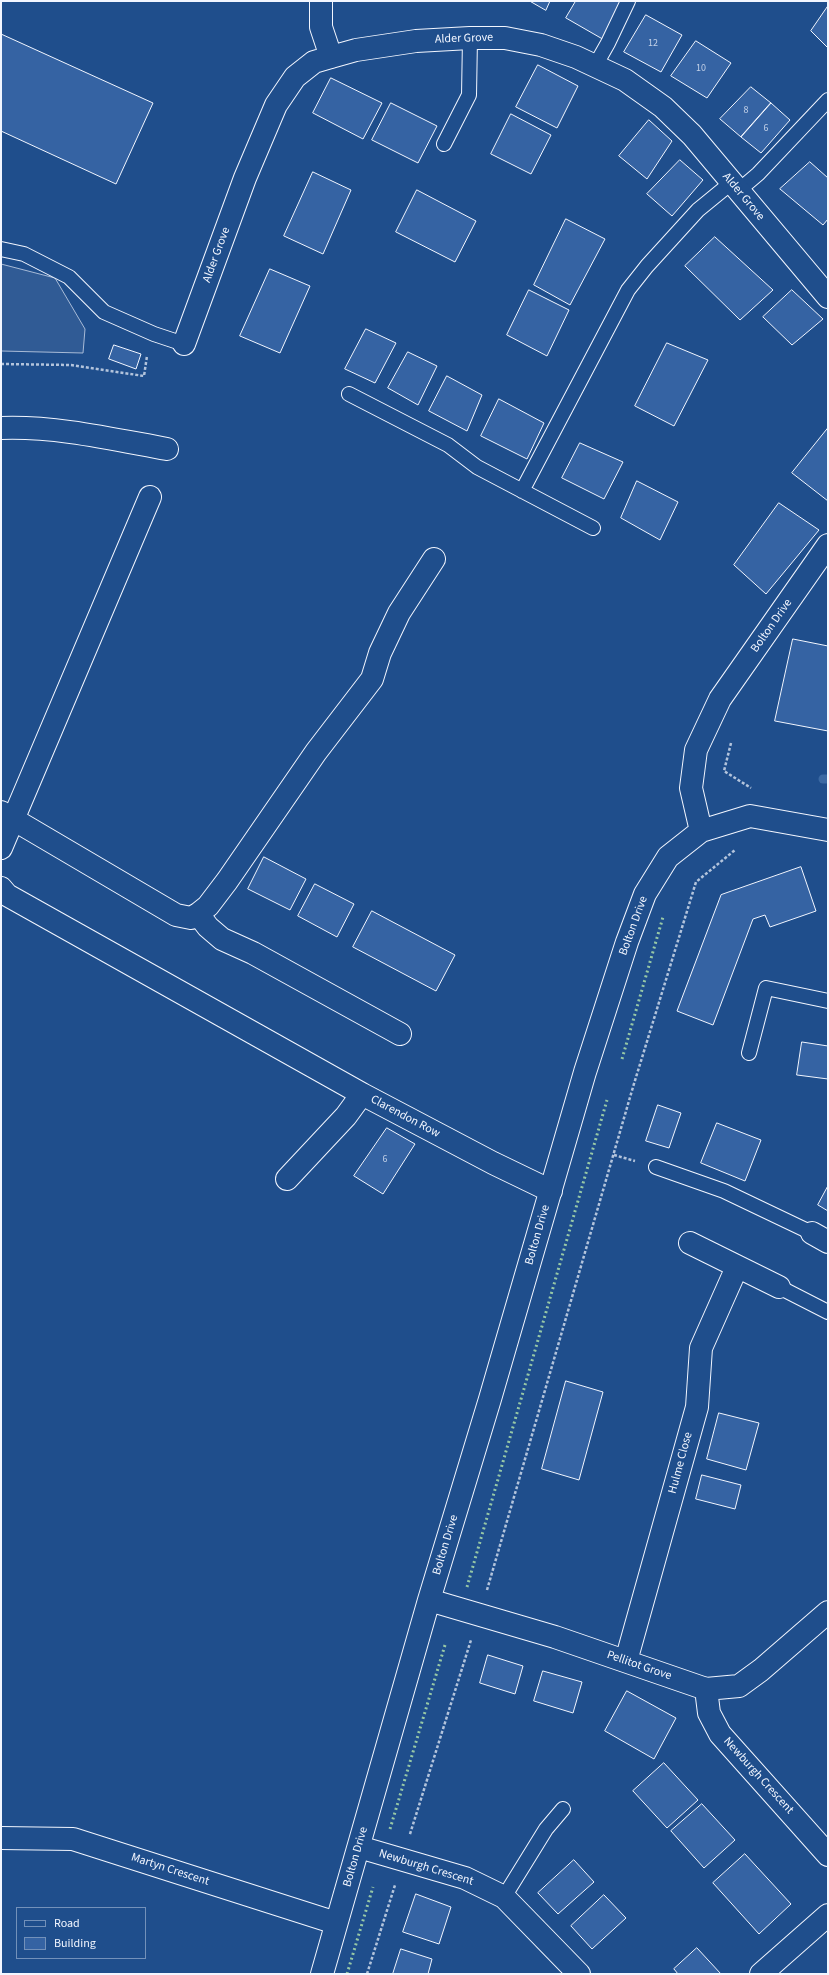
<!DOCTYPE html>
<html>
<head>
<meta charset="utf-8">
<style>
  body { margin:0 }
  #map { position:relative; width:829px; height:1975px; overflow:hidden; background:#1f4e8c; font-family:"Source Sans 3",sans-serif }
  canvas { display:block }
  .frame { position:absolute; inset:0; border:2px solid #f2f6ff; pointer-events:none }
  .legend { position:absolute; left:16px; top:1907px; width:130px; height:52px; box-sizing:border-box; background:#1f4e8c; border:1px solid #7391ba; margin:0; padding:5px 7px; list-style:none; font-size:12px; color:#f2f6ff }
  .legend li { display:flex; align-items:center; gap:8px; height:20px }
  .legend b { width:20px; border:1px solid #7391ba }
</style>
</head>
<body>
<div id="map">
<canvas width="829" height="1975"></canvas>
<div class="frame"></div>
<ul class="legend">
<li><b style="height:5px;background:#1f4e8c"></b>Road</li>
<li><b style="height:11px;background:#3563a3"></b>Building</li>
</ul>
</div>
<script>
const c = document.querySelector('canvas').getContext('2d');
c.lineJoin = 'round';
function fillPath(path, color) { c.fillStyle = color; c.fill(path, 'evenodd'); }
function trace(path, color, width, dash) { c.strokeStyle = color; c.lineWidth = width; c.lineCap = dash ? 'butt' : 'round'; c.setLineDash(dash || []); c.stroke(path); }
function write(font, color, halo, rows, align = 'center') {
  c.font = font + ' "Source Sans 3",sans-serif'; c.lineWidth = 3; c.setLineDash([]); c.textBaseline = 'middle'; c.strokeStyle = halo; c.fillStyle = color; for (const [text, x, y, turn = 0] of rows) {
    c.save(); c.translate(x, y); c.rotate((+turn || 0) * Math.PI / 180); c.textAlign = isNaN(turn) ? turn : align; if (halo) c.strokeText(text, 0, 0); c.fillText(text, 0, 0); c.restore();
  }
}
const parking = new Path2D(`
  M1,264L55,278L85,329L83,353L1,351Z`);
fillPath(parking, '#305b95');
trace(parking, '#a8bbd7', 1);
trace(new Path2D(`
  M823,779H828`), '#3b69a3', 9);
const building = new Path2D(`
  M530,1H550L546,10Z
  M576,1H624L606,41L566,18Z
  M828,6V48L811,31Z
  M646,15L682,35L661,72L624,52Z
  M1,34L153,103L116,184L1,131Z
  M696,41L731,63L707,98L671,76Z
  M538,65L578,86L557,128L516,107Z
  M331,78L382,103L363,139L313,113Z
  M751,87L771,103L741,137L720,119Z
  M391,103L437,126L418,163L372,140Z
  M771,103L790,120L761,153L741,137Z
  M511,114L551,135L531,174L491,154Z
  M649,120L672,141L647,179L619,156Z
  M680,160L703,180L672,216L647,194Z
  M810,162L828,178V219L823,225L780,189Z
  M313,172L351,190L323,254L284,236Z
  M417,190L476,221L455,262L396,232Z
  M566,219L605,239L570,305L534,285Z
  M715,237L773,290L740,320L685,266Z
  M270,269L310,286L280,353L240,336Z
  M529,290L569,310L547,356L507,335Z
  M792,290L823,319L792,345L763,317Z
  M366,329L396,343L375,383L345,369Z
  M667,343L708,360L674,426L635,406Z
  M114,345L141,354L136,369L109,359Z
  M408,352L437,366L418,405L388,388Z
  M447,376L482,395L467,431L429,411Z
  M499,399L544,423L527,459L481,436Z
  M828,428V501L792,473Z
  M580,443L623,462L604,499L562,478Z
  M637,481L678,502L660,540L621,518Z
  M779,503L819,530L766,594L734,565Z
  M793,639L828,646V731L775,721Z
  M264,857L306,879L290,910L248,889Z
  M801,867L816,911L770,927L765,915L753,919L713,1025L677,1011L721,895Z
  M315,884L354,904L337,937L298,916Z
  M372,911L455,955L436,991L353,947Z
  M802,1042L828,1046V1079L797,1075Z
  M658,1105L681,1113L669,1148L646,1141Z
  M717,1123L761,1140L745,1181L701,1163Z
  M387,1128L415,1144L383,1194L354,1176Z
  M828,1186V1211L818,1205Z
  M566,1381L603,1392L579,1480L542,1469Z
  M719,1413L759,1423L746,1470L707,1459Z
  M702,1475L741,1485L735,1509L696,1499Z
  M488,1655L523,1666L515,1694L480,1683Z
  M543,1671L582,1682L573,1713L534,1701Z
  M627,1691L676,1718L654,1759L605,1731Z
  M664,1763L698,1800L667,1828L633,1791Z
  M702,1804L735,1840L704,1868L671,1831Z
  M745,1854L791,1904L759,1934L713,1883Z
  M574,1860L594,1882L558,1914L538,1893Z
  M416,1894L451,1907L439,1944L403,1932Z
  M604,1895L626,1918L592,1949L571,1926Z
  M697,1948L721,1974H678L674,1969Z
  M401,1949L432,1959L428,1974H393Z`);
fillPath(building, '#3563a3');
trace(building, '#f2f6ff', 1);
const lane = new Path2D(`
  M595,66L608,43L628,1
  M444,144L469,95L470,38
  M738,191L758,174L828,100
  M1,249L24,254L69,277L104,312L154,334L184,344
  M349,394L448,445L477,467L593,528
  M522,491L628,290L647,266L698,210L731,183
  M749,1053L766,988L828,1001
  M656,1167L724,1191L812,1233
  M779,1287L828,1312
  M504,1897L546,1829L563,1809`);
const street = new Path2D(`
  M321,1V27L331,57
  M184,344L245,178L276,105L295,77L314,62L331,57L356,50L416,41L470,38H505L541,45L576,57L625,80L663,107L692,135L828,297
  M1,428C57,426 112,439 167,449
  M1,812L176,915L191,918L198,914L208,906L227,881L316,752L372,679L380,653L399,613L434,559
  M701,831L691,788L696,750L720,699L828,545
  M1,848L150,497
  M1,888L7,895L362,1094
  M198,914L208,927L222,939L253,953L400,1034
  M287,1179L346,1116L362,1094L493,1163L551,1191
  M812,1233L828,1242
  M690,1243L779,1287
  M429,1600L555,1637L706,1689L739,1686L761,1670L828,1612
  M626,1661L697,1407L701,1348L737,1267
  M706,1689L709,1713L720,1734L828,1855
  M1,1838L73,1839L336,1923
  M359,1847L465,1878L504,1897L579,1974
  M322,1974L429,1600L490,1399L585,1072L627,942L645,894L668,857L701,831L750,816L828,830
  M761,1974L828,1915`);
trace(lane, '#f2f6ff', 16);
trace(street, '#f2f6ff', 24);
trace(new Path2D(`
  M1,364L71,365L144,376L147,356
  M731,743L724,771L751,788
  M614,1155L635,1161
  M487,1590L633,1087L696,882L735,850
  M410,1834L471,1640
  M367,1974L395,1885`), '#b3c4dc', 2.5, [3, 2]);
trace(lane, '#1f4e8c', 14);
trace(street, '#1f4e8c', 22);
trace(new Path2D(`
  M622,1059L663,917
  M467,1587L607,1100
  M390,1829L445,1645
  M347,1974L373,1887`), '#97c8a6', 3, [2, 3]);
write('10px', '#c3d1e8', null, [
  ["12",653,44],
  ["10",701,69],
  ["8",746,111],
  ["6",766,129],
  ["6",385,1160]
]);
write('12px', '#f2f6ff', '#1f4e8c', [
  ["Alder Grove",464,39,-2],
  ["Alder Grove",743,197,50],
  ["Alder Grove",217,255,-70],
  ["Bolton Drive",772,626,-55],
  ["Bolton Drive",634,926,-70],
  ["Clarendon Row",405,1117,28],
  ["Bolton Drive",538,1235,-74],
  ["Hulme Close",681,1463,-75],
  ["Bolton Drive",446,1545,-73],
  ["Pellitot Grove",639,1666,19],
  ["Newburgh Crescent",758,1776,48],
  ["Bolton Drive",356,1857,-74],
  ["Newburgh Crescent",426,1868,17],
  ["Martyn Crescent",170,1870,18]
]);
</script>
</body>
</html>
